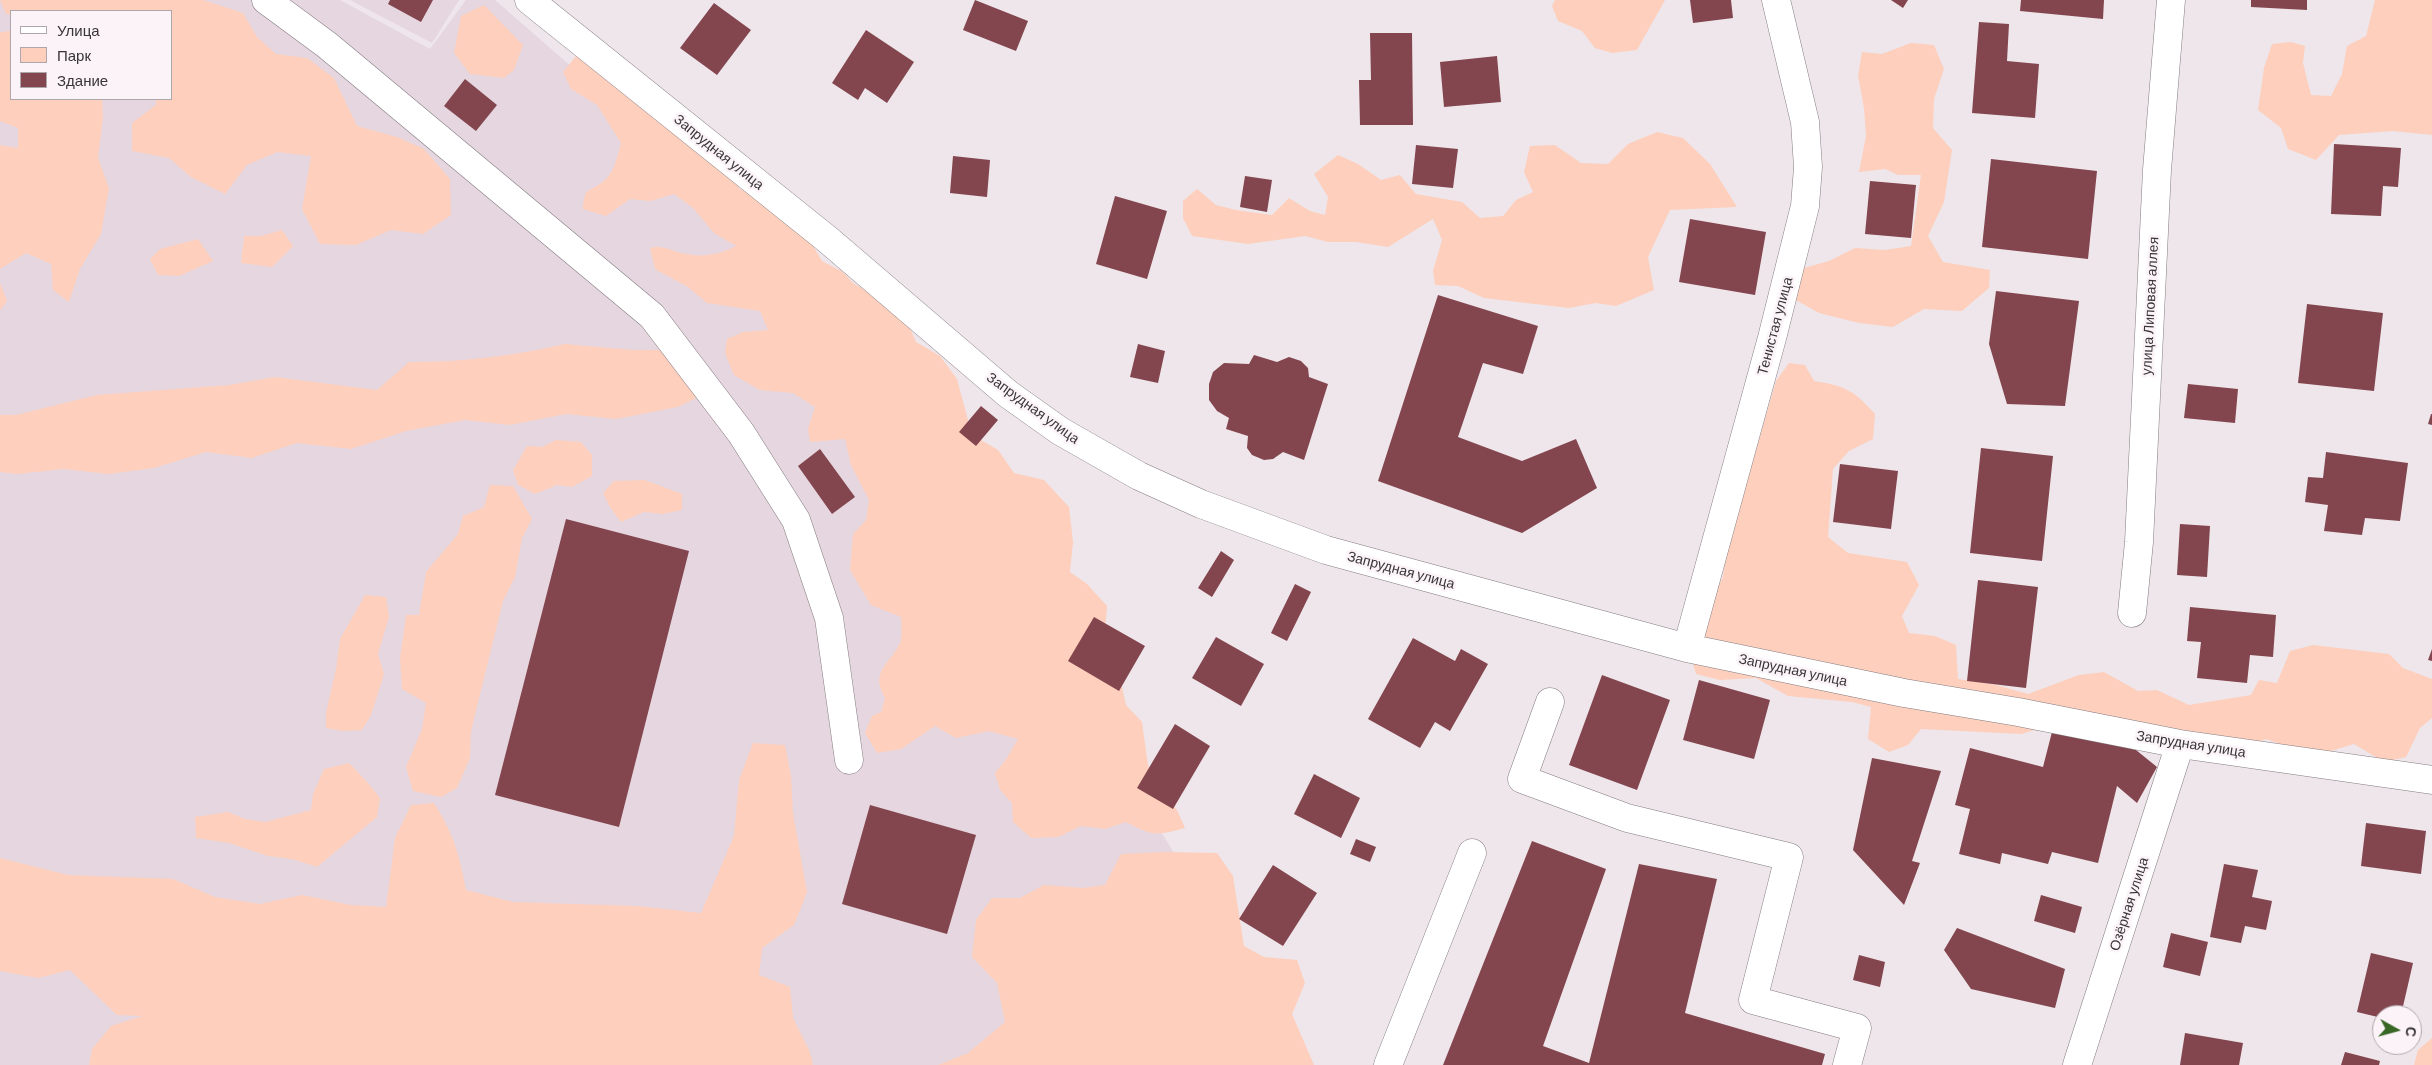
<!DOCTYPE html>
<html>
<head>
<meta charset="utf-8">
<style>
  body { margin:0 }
  #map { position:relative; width:2432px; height:1065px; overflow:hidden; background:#eee6eb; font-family:Barlow,sans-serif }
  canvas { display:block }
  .legend { position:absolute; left:10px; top:10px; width:162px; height:90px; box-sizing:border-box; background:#fbf3f8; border:1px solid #ada7ab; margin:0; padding:6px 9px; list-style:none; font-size:15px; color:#383537 }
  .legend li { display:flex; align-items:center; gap:10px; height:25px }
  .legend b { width:25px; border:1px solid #ada7ab }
  .north { position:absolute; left:2372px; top:1005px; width:50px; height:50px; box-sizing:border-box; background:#fbf3f8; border:1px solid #ada7ab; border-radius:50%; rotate:97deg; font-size:14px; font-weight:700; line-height:20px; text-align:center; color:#383537 }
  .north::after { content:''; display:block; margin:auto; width:18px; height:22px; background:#386624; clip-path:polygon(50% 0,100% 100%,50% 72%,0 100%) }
</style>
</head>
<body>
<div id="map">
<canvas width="2432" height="1065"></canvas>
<ul class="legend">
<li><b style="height:6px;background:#fff"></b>Улица</li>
<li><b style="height:14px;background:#fdcfbc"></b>Парк</li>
<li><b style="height:14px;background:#83454e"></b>Здание</li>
</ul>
<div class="north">С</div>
</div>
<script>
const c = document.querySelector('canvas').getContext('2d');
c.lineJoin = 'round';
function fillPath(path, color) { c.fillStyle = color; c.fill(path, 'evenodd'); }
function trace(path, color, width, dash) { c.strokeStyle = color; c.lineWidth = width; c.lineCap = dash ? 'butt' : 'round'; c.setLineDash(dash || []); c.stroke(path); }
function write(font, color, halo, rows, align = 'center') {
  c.font = font + ' Barlow,sans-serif'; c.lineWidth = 5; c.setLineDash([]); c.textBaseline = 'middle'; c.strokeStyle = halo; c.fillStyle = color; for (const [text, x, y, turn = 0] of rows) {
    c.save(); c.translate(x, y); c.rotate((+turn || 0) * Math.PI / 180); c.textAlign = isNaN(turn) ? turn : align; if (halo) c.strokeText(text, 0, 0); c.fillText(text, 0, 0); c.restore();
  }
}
fillPath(new Path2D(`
  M0,0H340L430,49L466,0H495L816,280L1168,843L1297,1065H0ZM11,11H171V99H11Z
  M350,0H459L432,43Z`), '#e5d6df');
fillPath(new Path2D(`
  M0,0H203L243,13L257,37L276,54L307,58L334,78L357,126L397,137L424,149L450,179L451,215L423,234L391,230L356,245L320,244L302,209L311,156L277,152L247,165L225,194L191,177L169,158L132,151V123L157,104L155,99H171V11H11V15L6,14Z
  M1555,0H1665L1637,50L1612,53L1595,48L1582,31L1558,21L1552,6Z
  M2375,0H2432V135L2393,131L2339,135L2316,160L2288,149L2281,128L2258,110L2264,68L2272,44L2291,42L2305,46L2303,63L2311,95L2331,96L2342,74L2347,46L2366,36Z
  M484,5L523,45L514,70L504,78L470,74L454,53L461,16Z
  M11,31V99H102L103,116L98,158L109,188L101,234L80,269L69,302L53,290L51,264L26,253L0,269V145L18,148V128L0,121V32Z
  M1911,43L1934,45L1944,69L1934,99L1933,128L1952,150L1944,202L1928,236L1943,262L1990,270L1989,288L1962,311L1924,309L1893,327L1859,323L1819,313L1794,299L1797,270L1829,261L1855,248L1885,250L1911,246L1921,175H1898L1885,169L1859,172L1866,136L1864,108L1858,76L1862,52L1882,54Z
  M576,56L589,60L720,160L740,189L761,199L812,244L822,261L843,272L853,283L903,312L916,342L940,356L957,379L972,435L998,450L1014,473L1044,480L1069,507L1073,542L1070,572L1087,584L1107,606L1102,667L1120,678L1126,705L1142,722L1148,765L1160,792L1177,810L1185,828C1156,836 1153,836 1126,822L1105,829L1081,826L1058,837L1031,838L1013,822L1012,803L1000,790L995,773L1007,758L1018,739L989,731L956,738L935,726L901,749L877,753L865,733L872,716L881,712L885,698C870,671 888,666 899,645C903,638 901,625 901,617L871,605L850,570L853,534L866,520L869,500L851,465L845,439L810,442L808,429L815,407L793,393L760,390L734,375L725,353L727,339L743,332L768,330L760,311L707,303L688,287L655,269L650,248C661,245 670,250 681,253C701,258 719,255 736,246L714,233L693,208L674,194L650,201L630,199L606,216L583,209C584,185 590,193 605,180C614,172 618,155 621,143L597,105L571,89L563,72Z
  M1657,132L1683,138L1710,164L1737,207L1670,210L1648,257L1654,290L1616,306L1595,303L1569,308L1484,298L1458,286L1435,285L1433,271L1442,240L1433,219L1388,247L1356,242H1328L1305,236L1248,244L1192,236L1183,218V201L1197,189L1216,205L1236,210L1272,215L1289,198L1310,211L1325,215L1328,197L1314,174L1338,155L1358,164L1381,180L1400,175L1416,194L1462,202L1480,218L1503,216L1516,200L1533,192L1524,172L1530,146L1555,145L1581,163L1608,164L1628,144Z
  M282,230L293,246L272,267L241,263L244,236H261Z
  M198,239L213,261L179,276L158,275L150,259L160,249Z
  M0,283L7,301L0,310Z
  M565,344L632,350H679L718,387L678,407L616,419L566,414L510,425L465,420L406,431L351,449L297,443L252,458L206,452L154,468L109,474L63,469L18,474L0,472V415H16L97,395L229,385L275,377L377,390L409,362C464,362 512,356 565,344Z
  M1789,363L1805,365L1814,381C1845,386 1854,390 1875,414L1873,439L1849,451L1833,469L1828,537L1848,553L1907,562L1919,585L1902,616L1909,633L1935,636L1956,645L1958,679L1996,685L2028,694L2079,675L2104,672L2138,691L2157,690L2189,705L2251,695L2259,680L2277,683L2290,651L2313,645L2389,654L2403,668L2432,679V718L2420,728L2406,757L2384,762L2354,744L2321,754L2294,749L2266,739L2240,749L2069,720L2021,734L1921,729L1908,745L1889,752L1868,739L1871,707L1852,702L1788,696L1756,678L1720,680L1696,674L1688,649L1705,611L1723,577L1726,554L1776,381Z
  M556,440L581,442L592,455V476L572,487L557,485L535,494L518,485L513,470L527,446L542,447Z
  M645,480L682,494V510L663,514L644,512L621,522L610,507L603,493L614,481Z
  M490,485L513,486L532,519L522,538L515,577L503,601L471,731L470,758L457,788L441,797L413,791L406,767L422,729L426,703L402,689L400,658L406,615H419L426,572L458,534L463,516L484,507Z
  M365,595L386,597L389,617L378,654L384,674L371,715L362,730L343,731L326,728V713L336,669L340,639Z
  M753,743L785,745L791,776L793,813L807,892L794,925L762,948L759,975L790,987L793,1018L810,1052L813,1065H89L92,1049L111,1026L142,1016L117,1015L70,970L38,978L0,971V858L68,875L173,879L215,897L260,904L302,895L351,905L386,907L395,838L411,805L434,803C454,835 459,854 466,890L513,902L637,906L701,913L734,836L739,780Z
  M349,763L368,783L380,798L377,817L317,867L292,859L268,856L229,843L196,838L195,817L228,812L245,819L265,822L311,810L313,794L324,769Z
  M1164,852L1217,853L1233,876L1244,946L1264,957L1297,960L1305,983L1292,1014L1314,1065H938L968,1053L1005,1022L997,983L972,957L976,920L992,898H1020L1044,885L1083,888L1105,885L1121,854Z
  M2432,1038V1065H2414L2418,1050Z`), '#fdcfbc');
fillPath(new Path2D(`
  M390,0H433L421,22L388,4Z
  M975,0L1028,21L1016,51L963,30Z
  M1690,0H1731L1733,18L1693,23Z
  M1891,0H1908L1903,8Z
  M2021,0H2104L2103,19L2020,11Z
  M2251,0H2307V10L2251,7Z
  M714,3L751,30L717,75L680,48Z
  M1979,22L2009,24L2007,61L2039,64L2035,118L1972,113Z
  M866,30L914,62L887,103L865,88L858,100L832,83Z
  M1370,33H1412L1413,125H1360L1359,80H1371Z
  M1497,56L1501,102L1444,107L1440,62Z
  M465,79L497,105L476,131L444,106Z
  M2334,144L2401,148L2398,187L2383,186L2381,216L2331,214Z
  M1416,145L1458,149L1453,188L1412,184Z
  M953,156L990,160L987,197L950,193Z
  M1991,159L2097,171L2088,259L1982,247Z
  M1245,176L1272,180L1267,212L1240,207Z
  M1870,181L1916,185L1911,238L1865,234Z
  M1115,196L1167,211L1147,279L1096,264Z
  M1690,219L1766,232L1755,295L1679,282Z
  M1996,291L2079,301L2065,406L2007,404L1989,344Z
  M1438,295L1538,326L1523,374L1483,363L1458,437L1522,461L1576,439L1597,488L1522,533L1378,481Z
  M2307,304L2383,313L2374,391L2298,383Z
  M1138,344L1165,351L1158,383L1130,377Z
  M1254,355L1277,362L1289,357L1301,361L1308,368L1309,377L1328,384L1304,460L1283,452L1273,459L1264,460L1252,455L1247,448L1248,436L1226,429L1229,418L1217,411L1209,400V384L1213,372L1224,363L1249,364Z
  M2188,384L2238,389L2235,423L2184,418Z
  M981,406L998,420L976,446L959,432Z
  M2431,414H2432V425L2428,424Z
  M1981,448L2053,456L2042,561L1970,553Z
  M820,449L855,497L832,514L798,466Z
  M2326,452L2408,463L2400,521L2365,518L2362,535L2324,531L2328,505L2305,502L2308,477L2323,478Z
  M1840,464L1898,471L1891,529L1833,522Z
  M566,519L689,551L619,827L495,795Z
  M2180,524L2210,526L2207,577L2177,575Z
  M1221,551L1234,560L1212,597L1198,588Z
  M1978,580L2038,587L2026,688L1967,681Z
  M1295,584L1311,592L1287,641L1271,633Z
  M2190,607L2276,615L2273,657L2250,655L2247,683L2197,678L2201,642L2187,641Z
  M1094,617L1145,646L1119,691L1068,661Z
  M1216,637L1264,664L1241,706L1192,678Z
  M1413,638L1455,661L1461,649L1488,664L1450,731L1435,722L1420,748L1368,719Z
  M2432,649V661L2428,660Z
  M1602,675L1670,700L1637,790L1569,765Z
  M1699,680L1770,700L1754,759L1683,740Z
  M1175,724L1210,746L1173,809L1137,788Z
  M2053,728L2136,750L2157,767L2137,803L2117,786L2098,863L2052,852L2048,864L2002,853L2000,864L1959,854L1970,809L1955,805L1970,748L2043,767Z
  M1872,758L1941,771L1912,861L1920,863L1904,905L1853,850Z
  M1314,774L1360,798L1341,838L1294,814Z
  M870,805L976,835L947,934L842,904Z
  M2366,823L2426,831L2421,874L2361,866Z
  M1356,839L1376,847L1370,862L1350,854Z
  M1532,841L1606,869L1543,1046L1589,1063L1639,864L1717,879L1685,1013L1825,1054L1822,1065H1443Z
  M2224,864L2258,870L2252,897L2272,901L2266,930L2245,926L2241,943L2210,937Z
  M1273,865L1317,893L1283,946L1239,919Z
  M2041,895L2082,907L2075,933L2034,921Z
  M1957,928L2065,969L2055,1008L1971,989L1944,950Z
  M2171,933L2208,942L2200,976L2163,967Z
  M2371,953L2413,963L2401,1015H2382V1018L2357,1012Z
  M1859,955L1885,962L1880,987L1853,980Z
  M2185,1033L2243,1043L2239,1065H2180Z
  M2345,1052L2380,1061L2379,1065H2341Z`), '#83454e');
const minor = new Path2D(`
  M266,0L327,45L652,316L741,433L796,520L829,618L849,760
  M529,0L827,239L1008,394L1060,431L1139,476L1201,504L1326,550L1687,648L1904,693L2018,712L2180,744L2432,780
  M2132,613L2139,542L2157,170L2171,0
  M1687,648L1772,338L1805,206L1808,167L1805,122L1776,0
  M1550,702L1522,779L1627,818L1789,857L1753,1000L1857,1028L1847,1065
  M1388,1065L1472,853
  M2077,1065L2180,744`);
trace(minor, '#847c81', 29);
trace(minor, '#fff', 28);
write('14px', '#383537', '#fbf3f8', [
  ["Запрудная улица",719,152,39],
  ["улица Липовая аллея",2150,306,-87],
  ["Тенистая улица",1775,326,-75],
  ["Запрудная улица",1033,408,36],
  ["Запрудная улица",1401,570,15],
  ["Запрудная улица",1793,670,12],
  ["Запрудная улица",2191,744,9],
  ["Озёрная улица",2129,904,-72]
]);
</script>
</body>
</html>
